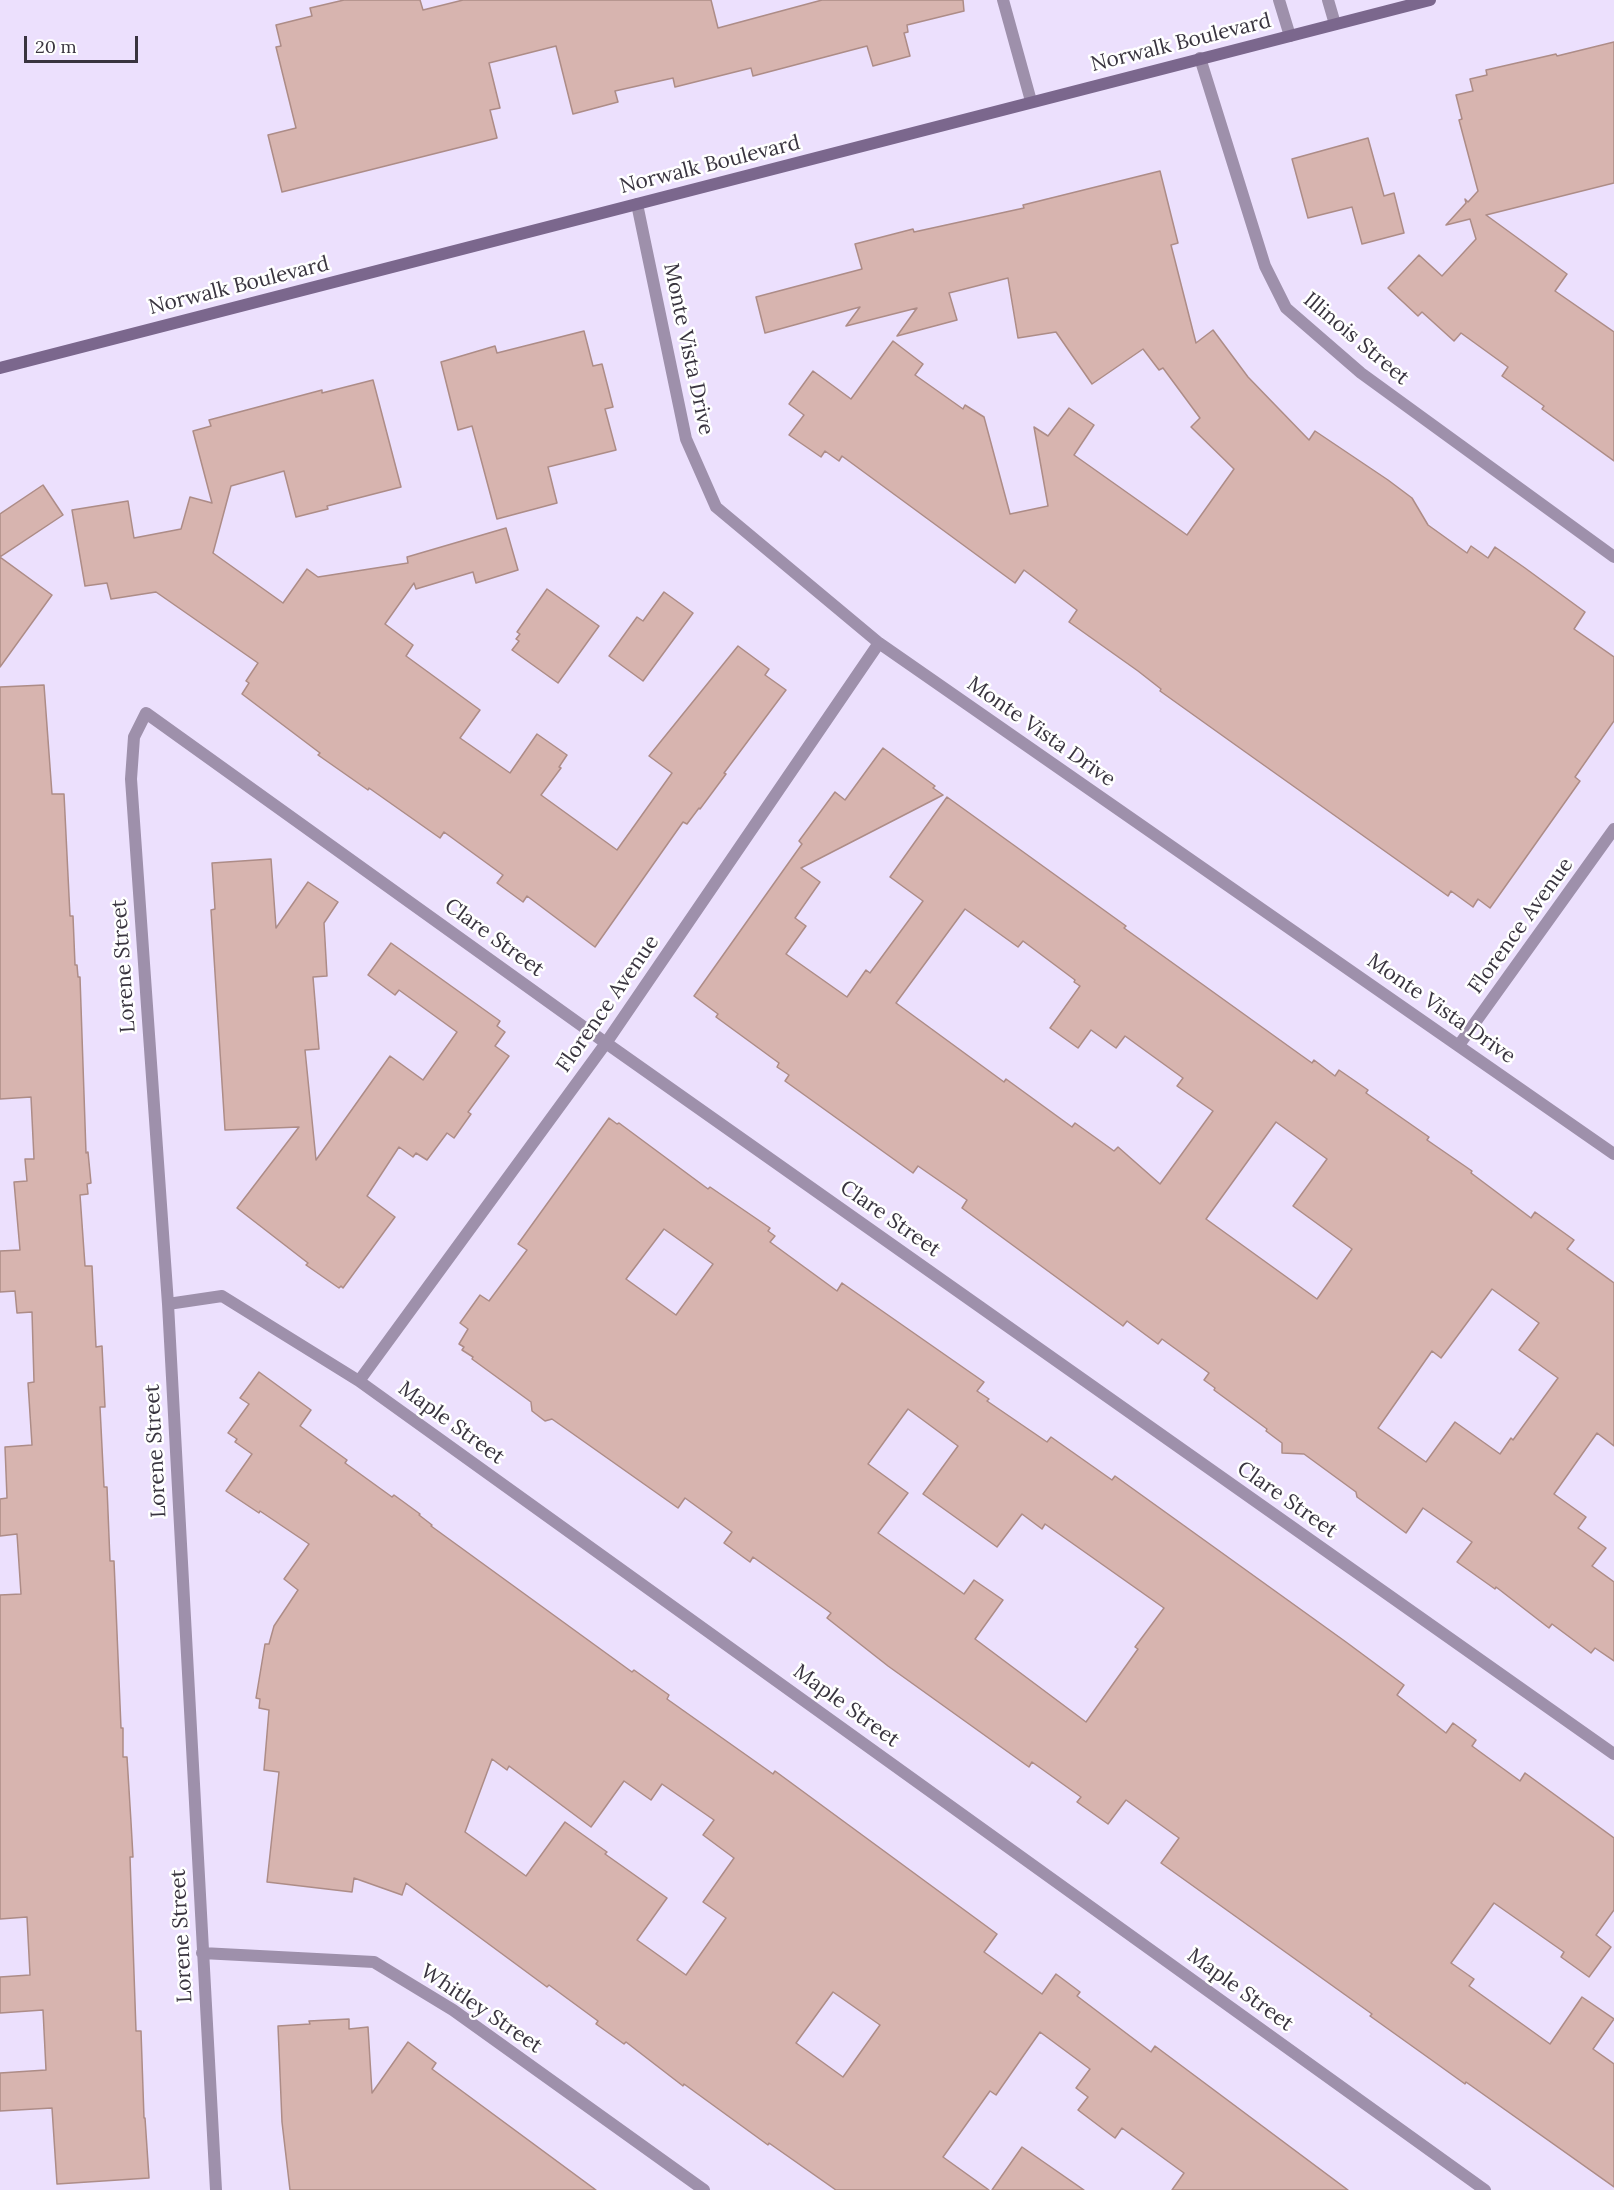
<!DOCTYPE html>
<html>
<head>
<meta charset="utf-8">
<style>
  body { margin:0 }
  #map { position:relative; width:1614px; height:2190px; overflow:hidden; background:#ece0fd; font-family:Lora,serif }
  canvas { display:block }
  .scale { position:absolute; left:24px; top:36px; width:114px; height:27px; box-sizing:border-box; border:3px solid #39343f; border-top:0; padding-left:8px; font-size:18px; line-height:21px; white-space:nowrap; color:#39343f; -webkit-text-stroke:4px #fff; paint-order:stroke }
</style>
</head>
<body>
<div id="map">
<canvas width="1614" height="2190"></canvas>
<div class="scale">20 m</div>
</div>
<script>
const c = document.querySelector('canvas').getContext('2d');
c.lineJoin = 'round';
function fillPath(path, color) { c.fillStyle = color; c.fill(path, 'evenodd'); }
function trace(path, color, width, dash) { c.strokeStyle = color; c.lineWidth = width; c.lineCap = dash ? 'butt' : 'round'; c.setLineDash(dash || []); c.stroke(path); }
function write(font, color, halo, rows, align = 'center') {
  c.font = font + ' Lora,serif'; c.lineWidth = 5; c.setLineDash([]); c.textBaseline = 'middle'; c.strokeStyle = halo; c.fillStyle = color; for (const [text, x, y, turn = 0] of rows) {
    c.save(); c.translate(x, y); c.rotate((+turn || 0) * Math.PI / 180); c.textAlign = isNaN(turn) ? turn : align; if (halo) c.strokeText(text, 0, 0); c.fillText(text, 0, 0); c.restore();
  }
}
const building = new Path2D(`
  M344,0H420L423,10L463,0H711L718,28L822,0H963L964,11L907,25L908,32L904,33L910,56L873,66L867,46L753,76L751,68L675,87L673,78L615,91L618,102L573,114L556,46L489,63L500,108L490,110L497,138L282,192L268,135L296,128L276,47L281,46L276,25L312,16L310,8Z
  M1614,42V183L1486,215L1567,274L1555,291L1614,332V461L1542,409L1544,406L1502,376L1508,367L1461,333L1454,341L1422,312L1418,316L1388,288L1419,255L1442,276L1476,239L1470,219L1446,225L1466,203L1465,199L1468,202L1478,191L1459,120L1462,119L1456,95L1473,91L1470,79L1487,75L1486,70L1556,54L1557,56Z
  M1368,138L1384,196L1394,193L1404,233L1362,244L1352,207L1308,218L1292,159Z
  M1160,171L1178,243L1171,245L1196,343L1213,330L1248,377L1309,440L1315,431L1388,480L1412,498L1428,525L1467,553L1471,546L1488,558L1495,547L1525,568L1585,612L1574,629L1614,657V721L1575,777L1580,781L1490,908L1478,899L1473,907L1451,891L1448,896L1244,751L1160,691L1161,689L1138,671L1069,622L1077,610L1024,570L1015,583L842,456L839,461L825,451L821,457L789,435L804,415L789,404L813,371L851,399L893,341L923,364L915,375L963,409L965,405L984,417L1010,514L1048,506L1034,427L1048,436L1069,408L1094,425L1074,455L1187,535L1234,469L1191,427L1200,418L1163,368L1159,370L1143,349L1092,384L1056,332L1018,338L1008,278L949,293L957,320L897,336L917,308L846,326L860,307L765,333L756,297L862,269L855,244L913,229L914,232L1024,208L1023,205Z
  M584,331L593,366L602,364L613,407L605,409L616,450L548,467L557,503L497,519L472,426L458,430L441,362L495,346L497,353Z
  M373,380L401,487L327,506L328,509L296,517L284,471L231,486L213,553L283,603L307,569L318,577L408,563L407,557L506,528L518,570L476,583L473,572L416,589L414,583L385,624L413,645L406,656L480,710L460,738L510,773L537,734L567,755L559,767L561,768L541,795L617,850L672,773L649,756L738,646L769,669L765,675L786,690L724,773L726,774L700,809L699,808L687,824L683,822L595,947L527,896L523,902L497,883L503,875L444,832L440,838L369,788L368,790L318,755L320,753L242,694L249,683L246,681L258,663L156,592L111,599L107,583L85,586L72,510L128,501L134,538L181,529L190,497L212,503L193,431L211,426L209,420L322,390V393Z
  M43,485L63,515L0,557L52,595L0,667V514Z
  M547,589L599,626L558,683L512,650L519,641L516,639L520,634L517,632Z
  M664,592L693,613L643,681L609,656L637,617L643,621Z
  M44,685L52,794H64L70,916H73L75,965H77L78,977H80L86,1153L88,1152L91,1183L87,1184L88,1194L80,1195L85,1266H92L96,1347L102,1346L105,1407H100L104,1487H107L110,1561H114L121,1728H123V1757H127L131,1822L133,1857H130L136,2031H141L144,2118H145L149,2178L57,2184L52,2108L0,2111V2073L46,2070L43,2010L0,2013V1977L30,1975L27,1917L0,1919V1595L21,1594L17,1534L0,1536V1499L7,1498L5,1447L32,1445L28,1383L34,1382L32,1312L17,1313L15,1291L0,1292V1251L20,1250L14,1182L27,1181L25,1159H34L31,1097L0,1099V687Z
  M883,748L935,786L933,788L943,795L801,868L820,882L795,918L806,926L786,954L847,997L866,970L870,973L923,901L890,877L947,797L1126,926L1124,928L1298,1053L1312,1063L1314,1060L1335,1076L1339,1070L1368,1090L1366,1093L1429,1137L1427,1140L1472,1171L1471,1173L1531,1218L1535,1212L1574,1240L1567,1249L1614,1283V1446L1597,1433L1554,1494L1586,1517L1578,1528L1606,1548L1592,1566L1614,1582V1661L1595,1648L1591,1653L1552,1624L1549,1628L1496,1587L1495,1589L1457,1562L1472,1542L1423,1508L1406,1533L1357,1497L1356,1492L1304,1454L1282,1453V1443L1266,1431L1267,1429L1214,1390L1215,1388L1204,1380L1209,1373L1162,1339L1158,1344L1127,1321L1123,1326L962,1208L967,1200L918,1166L913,1173L785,1081L789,1075L777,1067L779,1063L716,1017L718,1014L694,996L802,844L799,841L835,792L845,800ZM965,909L1018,947L1023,941L1075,980L1074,982L1080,986L1050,1028L1078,1048L1091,1030L1116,1048L1125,1036L1183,1078L1177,1086L1213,1111L1160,1184L1118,1147L1114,1151L1075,1123L1072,1127L1006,1079L1004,1082L896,1003ZM1276,1122L1327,1159L1293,1206L1352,1249L1317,1299L1206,1219ZM1492,1289L1539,1323L1519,1350L1558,1378L1513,1440L1511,1438L1500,1454L1455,1422L1426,1462L1378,1428L1432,1351L1441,1358Z
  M271,859L276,928L308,882L338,902L324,923L327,976L313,977L319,1049L305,1050L316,1160L390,1056L423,1080L457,1032L399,990L395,995L368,975L391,943L500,1021L497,1026L505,1032L495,1046L509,1056L468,1112L471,1114L454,1138L447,1133L427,1160L416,1153L413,1157L399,1147L367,1196L395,1217L343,1288L341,1286L339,1288L306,1265L308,1263L237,1208L299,1127L225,1130L211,910L215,909L212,863Z
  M609,1118L617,1124L619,1123L708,1189L710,1187L770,1228L768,1231L775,1236L770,1242L837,1291L842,1283L984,1382L977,1391L989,1399L987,1401L1047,1442L1051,1437L1112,1480L1115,1476L1346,1642L1404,1685L1397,1695L1446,1733L1453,1723L1476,1740L1472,1746L1520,1781L1525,1773L1614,1838V1910L1596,1935L1611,1947L1589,1977L1561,1957L1564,1952L1494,1903L1451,1963L1474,1979L1469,1986L1550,2044L1582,1997L1614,2019L1593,2049L1614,2064V2187L1466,2082L1465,2084L1433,2061L1370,2016L1372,2014L1161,1863L1179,1838L1126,1800L1108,1824L1077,1802L1081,1797L1032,1762L1029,1767L888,1666L827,1618L831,1613L753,1557L750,1562L724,1543L732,1532L685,1498L678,1508L552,1419L545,1421L532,1411L531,1402L472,1359L473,1357L462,1350L464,1347L459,1344L468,1329L460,1323L480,1295L489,1301L527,1250L518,1244ZM664,1229L713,1264L676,1315L626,1279ZM908,1409L958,1446L923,1494L997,1547L1022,1514L1042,1529L1045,1524L1164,1608L1135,1647L1138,1649L1086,1722L975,1639L1003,1600L974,1580L964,1594L878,1533L908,1493L868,1464Z
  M259,1372L311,1410L300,1426L347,1460L345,1463L392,1497L394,1495L420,1514L419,1515L432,1525L431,1526L632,1672L634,1670L669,1695L667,1699L773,1774L775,1771L997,1934L984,1952L1042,1994L1056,1974L1080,1992L1077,1996L1151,2052L1155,2046L1348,2190H1172L1184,2173L1122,2128L1115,2138L1078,2110L1088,2097L1076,2088L1090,2069L1040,2032L996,2095L990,2091L943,2157L989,2190H836L769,2143L768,2145L684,2084L683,2086L626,2042L624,2044L596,2024L598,2021L549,1985L547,1987L406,1883L402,1895L354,1878L352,1892L267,1882L279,1772L264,1770L269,1710L259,1708L260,1699L256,1698L265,1644H269L274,1626L298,1590L284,1579L309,1544L260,1511L259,1513L226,1491L252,1454L235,1442L237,1439L228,1433L249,1404L240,1398ZM492,1759L507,1770L509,1766L591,1827L624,1781L651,1800L662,1784L714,1820L703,1835L734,1858L703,1902L726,1918L686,1975L637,1940L667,1898L605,1854L607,1852L565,1822L526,1876L465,1832ZM833,1992L880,2025L843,2077L796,2043Z
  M349,2019V2029L368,2027L372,2093L408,2042L436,2063L432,2069L596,2190H290L282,2122L278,2026L310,2024L309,2021Z
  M1022,2147L1084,2190H992Z`);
fillPath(building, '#d7b4af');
trace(building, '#ad8c87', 1.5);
trace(new Path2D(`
  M1279,0L1290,36
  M1328,0L1335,24`), '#9e90ab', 12);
trace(new Path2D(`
  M1003,0L1031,101
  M1200,58L1265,266L1286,308L1361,373L1614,557
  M637,204L686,439L716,507L879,643L1614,1154
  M1459,1045L1614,829
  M168,1304L222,1296L359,1381L1485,2190
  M359,1381L606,1043L879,643
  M202,1953L374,1962L453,2010L704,2190
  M216,2190L168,1304L131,779L134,737L146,713L606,1043L1614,1754`), '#9e90ab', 12);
trace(new Path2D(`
  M0,368L1430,0`), '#7b678d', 12);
write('21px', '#39343f', '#fff', [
  ["Norwalk Boulevard",1181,43,-14],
  ["Norwalk Boulevard",710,165,-14],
  ["Norwalk Boulevard",239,286,-14],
  ["Illinois Street",1356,339,40],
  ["Monte Vista Drive",688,349,78],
  ["Monte Vista Drive",1041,732,35],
  ["Florence Avenue",1521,926,-54],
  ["Clare Street",494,938,36],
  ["Lorene Street",124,966,-94],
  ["Florence Avenue",608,1004,-55],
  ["Monte Vista Drive",1441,1009,35],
  ["Clare Street",890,1219,35],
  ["Maple Street",451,1423,36],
  ["Lorene Street",156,1451,-93],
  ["Clare Street",1287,1500,35],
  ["Maple Street",846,1706,36],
  ["Lorene Street",182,1936,-93],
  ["Maple Street",1240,1990,36],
  ["Whitley Street",481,2009,34]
]);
</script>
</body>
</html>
